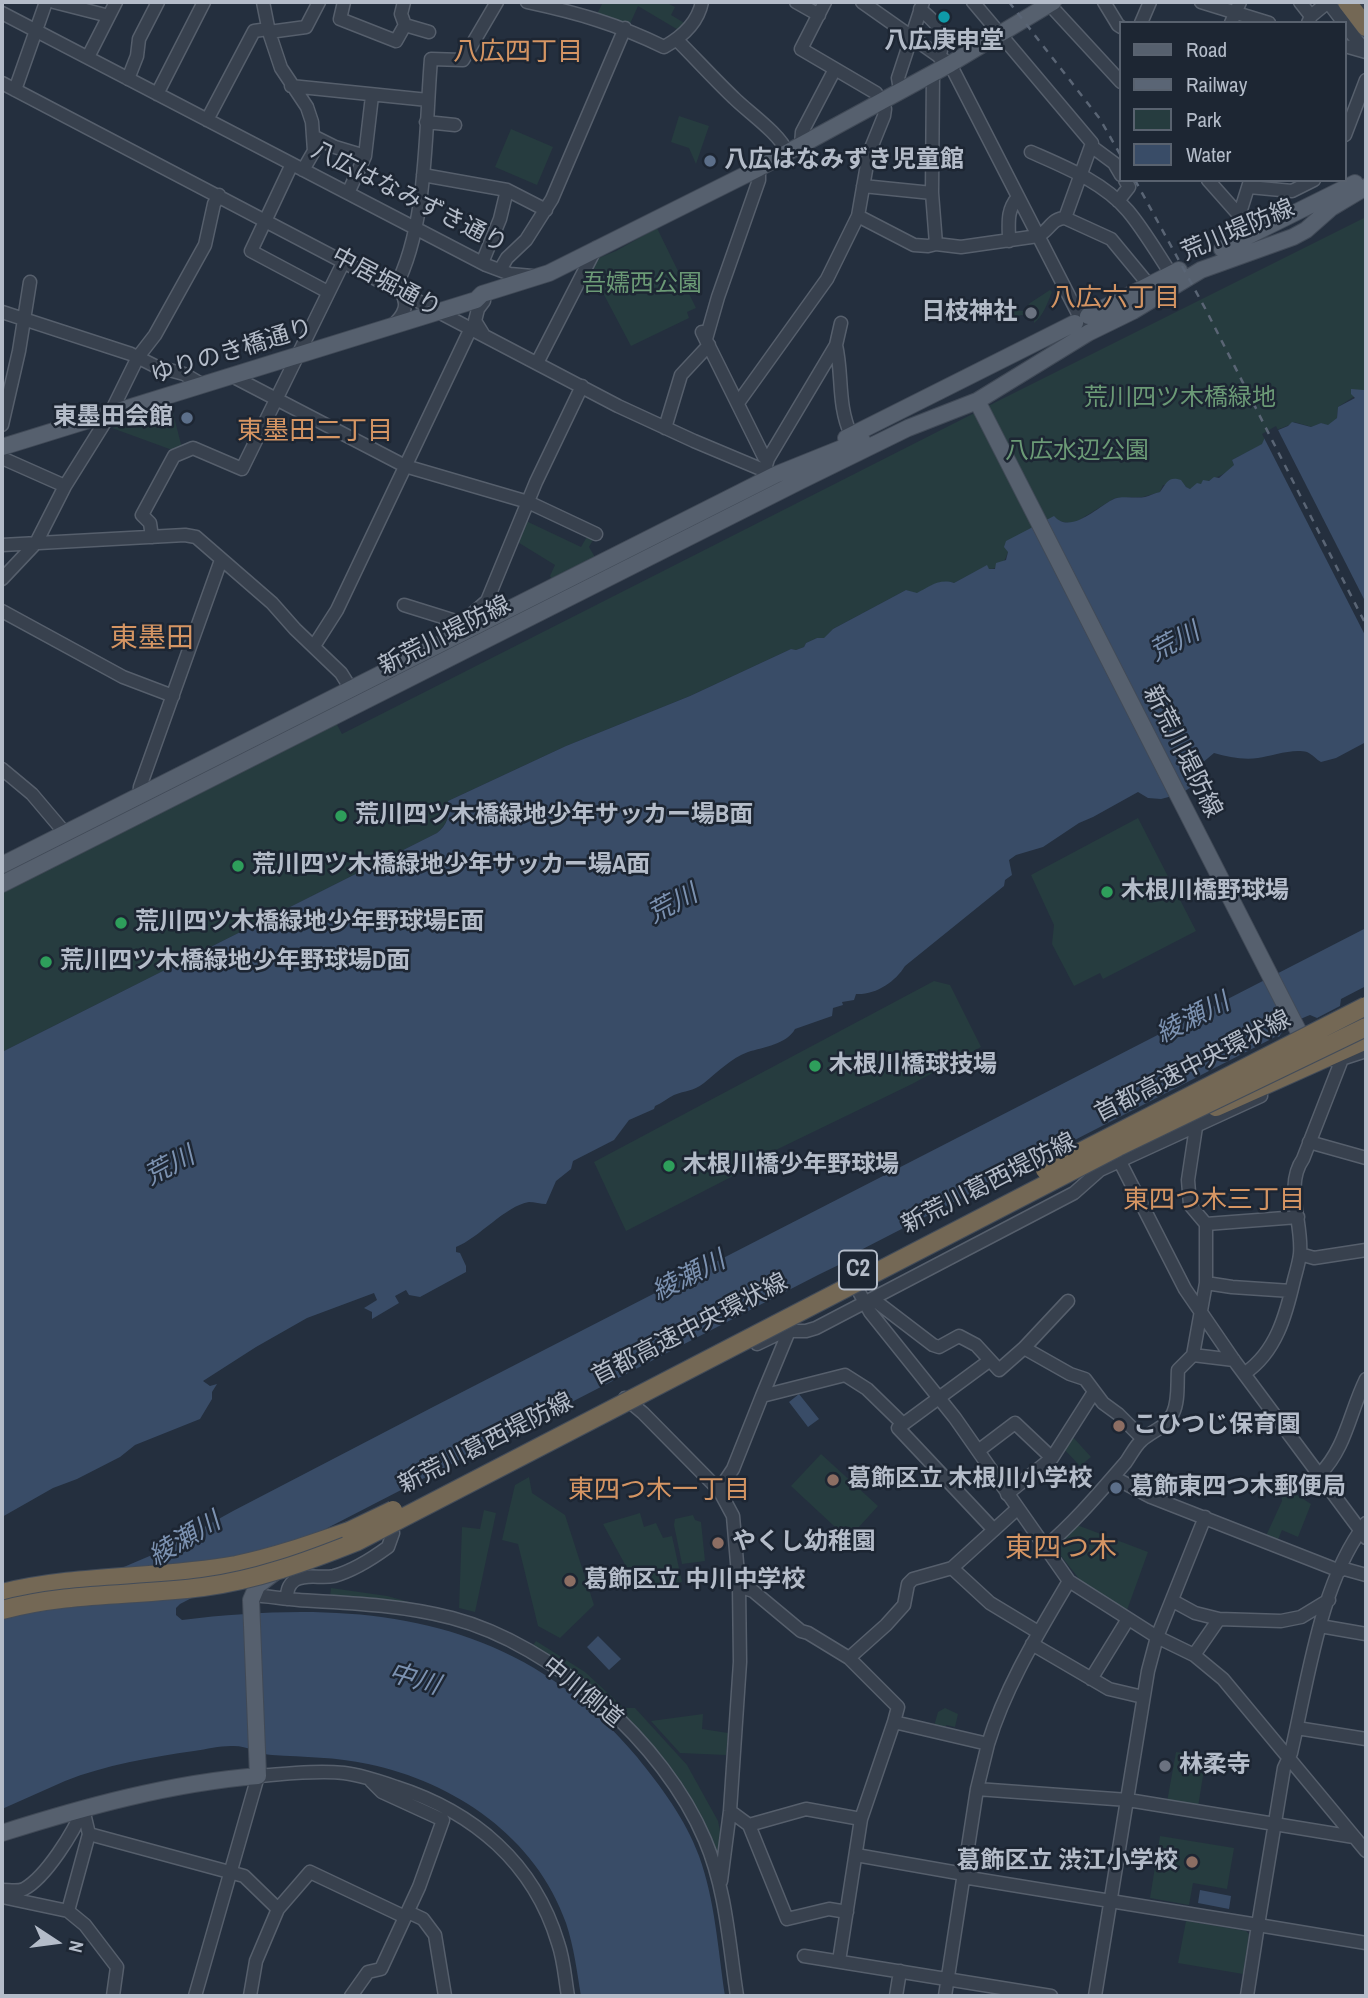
<!DOCTYPE html>
<html>
<head>
<meta charset="utf-8">
<style>
  body { margin:0 }
  #map { position:relative; width:1368px; height:1998px; overflow:hidden; background:#242f3e; font-family:"Archivo Narrow",sans-serif }
  canvas { display:block }
  .frame { position:absolute; inset:0; border:4px solid #b4bcc9; pointer-events:none }
  .legend { position:absolute; left:1119px; top:21px; width:228px; height:161px; box-sizing:border-box; background:#1d2633; border:2px solid #59626f; margin:0; padding:9px 12px; list-style:none; font-size:21px; color:#b4bcc9 }
  .legend li { display:flex; align-items:center; gap:14px; height:35px }
  .legend b { width:35px; border:2px solid #59626f }
  .north { position:absolute; left:21px; top:1907px; width:70px; height:70px; -webkit-text-stroke:5px #1d2633; paint-order:stroke; rotate:103deg; font-size:19px; font-weight:700; line-height:28px; text-align:center; color:#b4bcc9 }
  .north::after { content:''; display:block; margin:auto; width:24px; height:32px; background:#b4bcc9; clip-path:polygon(50% 0,100% 100%,50% 72%,0 100%) }
</style>
</head>
<body>
<div id="map">
<canvas width="1368" height="1998"></canvas>
<div class="frame"></div>
<ul class="legend">
<li><b style="height:9px;background:#56606e"></b>Road</li>
<li><b style="height:9px;background:#5a6575"></b>Railway</li>
<li><b style="height:19px;background:#263c3f"></b>Park</li>
<li><b style="height:19px;background:#394c67"></b>Water</li>
</ul>
<div class="north">N</div>
</div>
<script>
const c = document.querySelector('canvas').getContext('2d');
c.lineJoin = 'round';
function fillPath(path, color) { c.fillStyle = color; c.fill(path, 'evenodd'); }
function trace(path, color, width, dash) { c.strokeStyle = color; c.lineWidth = width; c.lineCap = dash ? 'butt' : 'round'; c.setLineDash(dash || []); c.stroke(path); }
function write(font, color, halo, rows, align = 'center') {
  c.font = font + ' "Archivo Narrow","Noto Sans JP",sans-serif'; c.lineWidth = 5; c.setLineDash([]); c.textBaseline = 'middle'; c.strokeStyle = halo; c.fillStyle = color; for (const [text, x, y, turn = 0] of rows) {
    c.save(); c.translate(x, y); c.rotate((+turn || 0) * Math.PI / 180); c.textAlign = isNaN(turn) ? turn : align; if (halo) c.strokeText(text, 0, 0); c.fillText(text, 0, 0); c.restore();
  }
}
fillPath(new Path2D(`
  M603,2H665L675,7L671,15L686,24L680,31L638,6L629,26L597,14Z
  M679,116L709,126L696,164L689,148L671,142Z
  M511,129L553,147L537,185L495,167Z
  M1366,217V382L1364,390L1338,407L1337,418L1328,426L1321,423L1312,427L1294,422C1284,429 1267,430 1263,444L1232,460L1234,465C1222,479 1205,480 1190,489L1184,486L1163,485L1160,492L1143,497L1115,498L1076,522L1069,523L1058,521L1008,552C1005,562 999,569 989,569L986,566L954,583C940,578 928,588 917,594L906,590L833,629L825,638H817L806,643L804,647L796,650L791,649L690,696L566,746L448,801C451,813 447,825 437,833L2,1052V889L335,721L342,734L1002,399Z
  M657,228L696,308L687,312L689,318L631,346L592,272L594,260L616,251Z
  M1050,290L1052,292C1047,304 1043,316 1034,323V320L1023,315L1013,316L1012,310L1024,311L1030,303Z
  M172,409L182,448L175,451L112,428Z
  M524,520L581,547L588,535L594,538L589,547L596,559L553,581L550,576L555,565L516,541Z
  M1138,818L1196,931L1103,979L1100,973L1074,986L1052,944L1054,925L1031,875Z
  M934,981L950,985L981,1047L912,1084L747,1164L737,1174L626,1231L594,1162Z
  M1071,1435L1091,1457L1080,1466L1063,1448Z
  M821,1454L878,1506L848,1539L791,1486Z
  M529,1477L532,1493L565,1515L594,1605L560,1638L538,1626L518,1544L502,1540L515,1485Z
  M1283,1486L1311,1504L1298,1537L1282,1530L1277,1542L1266,1536L1282,1501L1281,1491Z
  M484,1510L496,1513L475,1612L459,1608L462,1527L480,1529Z
  M640,1513L644,1527L656,1523L663,1538L672,1536L682,1582L632,1589L628,1570L603,1524Z
  M693,1515L695,1520L701,1522L705,1561L682,1564L674,1525L675,1519Z
  M1077,1525L1148,1552L1127,1610L1080,1580L1054,1547Z
  M331,1588L387,1596L420,1605L330,1597Z
  M536,1641L585,1672L624,1708H635L687,1765L718,1821L721,1835L720,1867L666,1766L531,1648Z
  M945,1708L958,1714L955,1727L946,1725L945,1729L934,1726L938,1712Z
  M703,1714L702,1729L728,1733L726,1755L680,1753L651,1721Z
  M1176,1752L1206,1757L1198,1807L1167,1802Z
  M1160,1836L1234,1848L1227,1889L1193,1883L1189,1905L1150,1898Z
  M1186,1921L1246,1931L1249,1934L1243,1974L1178,1963Z`), '#263c3f');
fillPath(new Path2D(`
  M1366,382V742L1336,758L1321,762C1317,760 1312,754 1307,752C1293,748 1271,756 1258,758C1243,760 1228,757 1214,753L1195,769L1193,786L1180,794L1161,799L1148,798L1138,792L1093,817L1079,823L1043,847L1016,855L1009,860L1012,875L1005,880L1004,886L905,966C895,982 876,995 856,994L854,1000L842,1002L843,1005L833,1008L832,1016L795,1029C787,1044 764,1047 748,1052C730,1059 719,1071 704,1083C692,1092 686,1090 674,1095C668,1098 662,1103 655,1106L654,1109L629,1120L614,1140L573,1161L571,1169L556,1181L546,1204C541,1204 534,1202 529,1202C505,1206 479,1238 456,1247V1252L460,1253L466,1266V1272L420,1297L409,1295L406,1290L395,1296L399,1303L372,1319V1312L364,1308L377,1300L374,1293L307,1318L256,1347L203,1381L210,1386L217,1384L212,1392V1399L200,1419L135,1445L120,1457L77,1479L53,1488L2,1517V1052L437,833C447,826 451,813 448,801L566,746L690,696L791,649L796,650L804,647L806,643L817,638H824L833,629L906,590L917,593C929,587 939,578 954,583L987,565L989,569H995L996,563L1006,560L1008,552L1004,547L1006,541L1054,516C1070,535 1098,507 1112,500C1120,495 1136,499 1145,497C1149,496 1155,493 1160,492C1167,483 1168,476 1181,480L1186,487L1190,489L1197,483L1201,484L1203,480L1209,481L1214,477L1219,478L1234,465L1232,460L1262,444L1266,435L1288,426L1292,422L1311,427L1321,423L1328,425L1337,418L1338,407L1355,398L1351,394V389L1364,390Z
  M1366,928V986L1341,999L1340,1006L1317,1018L1310,1015C1299,1019 1284,1027 1279,1037L1277,1036L853,1254V1258L818,1275L180,1604L176,1608V1615L182,1620C358,1599 516,1612 637,1757C661,1787 685,1818 699,1856C715,1900 718,1949 725,1996H581C577,1972 574,1947 566,1923C536,1837 454,1782 368,1764C336,1757 304,1757 272,1755C258,1754 247,1745 231,1746C219,1746 207,1749 194,1751C152,1757 105,1765 65,1781C44,1790 23,1800 2,1809V1619L159,1552L233,1511L433,1407Z
  M799,1394L819,1419L808,1427L789,1402Z
  M598,1636L621,1659L609,1670L587,1647Z
  M1200,1890L1231,1896L1229,1909L1198,1903Z`), '#394c67');
fillPath(new Path2D(`
  M1276,426L1366,603V637L1262,434Z`), '#242f3e');
const minor = new Path2D(`
  M54,2L109,16
  M263,2L269,32L281,68L307,107L312,122L314,151L303,170
  M344,2L340,19L396,41L405,25L401,14L404,2
  M527,2C578,13 617,24 664,47C682,37 698,22 702,2
  M796,2L819,15
  M862,2L950,64L1088,333
  M973,2L1092,143L1091,146L1114,163L1121,175
  M1104,2L1118,25L1121,27
  M1201,2L1269,23
  M1300,2L1311,16
  M1328,2L1344,23
  M1363,2L1366,6
  M1049,4L1121,82
  M920,9C938,25 948,31 939,57
  M2,13L486,265L510,274L532,276
  M1141,23L1150,2
  M1231,23L1240,2
  M1308,23L1311,16L1328,2
  M405,25L429,32
  M1345,25L1366,52
  M269,32L306,27L319,2
  M677,40C696,59 714,79 734,98C748,112 780,134 787,152
  M1345,46L1366,52
  M88,57L116,2
  M933,72L932,193L936,244
  M128,79L137,56L139,39L158,2
  M2,83L618,406L694,441L775,475
  M291,86L428,100
  M15,90L46,2
  M900,90L898,78L923,2
  M157,94L204,2
  M207,120L254,31L268,29
  M426,122L455,125
  M1345,135L1366,80
  M313,136L335,147L365,156
  M801,145L802,132L835,69
  M1031,152C1065,167 1103,182 1128,211C1144,230 1157,253 1171,274
  M292,164L251,251L328,292
  M423,175L507,190L546,210
  M1208,180L1255,233
  M863,186L932,193
  M1249,187L1292,191L1314,180
  M348,193L365,156L372,96
  M1118,201L1129,187L1125,180
  M858,216L914,245L928,246L936,244L961,247L1038,236C1049,231 1052,218 1065,218L1091,146
  M1239,216L1250,181
  M1065,218L1111,239L1149,285
  M1009,241C1009,224 1006,211 1018,197
  M482,263L500,219L507,190
  M500,270L507,258L526,240L552,199L625,28
  M395,288C428,226 425,129 431,59L463,60L497,2
  M2,312L131,354L155,366L184,374L203,385
  M393,325C404,315 410,304 400,291
  M702,332L764,457L768,459L764,472
  M483,334L475,321L478,309L484,301
  M706,339L718,297L759,180V168
  M836,345C843,376 837,404 851,435
  M537,363L596,248
  M232,376L405,466L528,502L596,534
  M738,403L827,279L858,216L869,153L884,116L885,109L876,93L801,49L825,2
  M2,425L19,351L30,282
  M665,428L681,375L709,345
  M2,458L65,486
  M768,459L836,345L841,323
  M152,537L150,523L142,515L174,456L193,448L242,469L344,261
  M2,545L185,535L196,537L272,603L295,629L341,673L351,689
  M2,579L36,543L65,486L110,414L138,357L155,335L205,245L214,204L219,195
  M404,605L465,624
  M2,611L123,677L173,696
  M468,630L464,621L487,601L536,482L582,386
  M314,646L337,610L471,328
  M2,769L32,794L65,833
  M139,796L140,787L221,560
  M1335,1061L1366,1051
  M1196,1127L1188,1180L1190,1205L1206,1224V1283L1193,1355L1234,1360
  M1309,1142L1366,1158
  M1117,1156L1185,1289L1233,1359L1366,1538
  M1206,1224L1298,1217
  M1300,1254L1314,1258L1366,1250
  M852,1279L870,1312L955,1418L1069,1581L1157,1637L1194,1655L1223,1679L1366,1851
  M1206,1283L1232,1287L1291,1291
  M875,1297L878,1303L933,1345L939,1347L959,1336L976,1345L999,1370L1024,1348L1068,1301
  M757,1344L784,1331H806L816,1328L1074,1193L1100,1170L1261,1096
  M1024,1348L1070,1374L1085,1379L1103,1403L1118,1414L1143,1439
  M989,1361L898,1428L994,1530
  M1245,1373C1276,1352 1286,1315 1294,1280C1296,1272 1299,1263 1300,1254C1303,1223 1284,1186 1303,1159L1342,1059
  M762,1396L789,1331
  M625,1398L643,1413L719,1490L733,1516L739,1586L740,1662L730,1811L721,1881
  M978,1451L1015,1423L1052,1458
  M1320,1474C1346,1448 1350,1411 1366,1379
  M1113,1477L1151,1497L1340,1571
  M719,1490L733,1469L762,1396L845,1375L867,1389L903,1424
  M1007,1494L1052,1458L1094,1392
  M1044,1548C1074,1523 1100,1492 1126,1462C1131,1455 1135,1446 1142,1440C1152,1431 1167,1427 1173,1413C1179,1401 1177,1383 1178,1370L1193,1355
  M952,1568L990,1603L1038,1632
  M1341,1568L1366,1575
  M739,1586L753,1591L801,1631L808,1633L849,1658L898,1707L894,1722L988,1744C1006,1685 1038,1634 1069,1581
  M252,1595C268,1596 284,1599 299,1600C351,1603 402,1605 452,1618C554,1645 664,1743 705,1840C726,1889 729,1944 737,1996
  M287,1599C287,1591 288,1585 295,1580C308,1573 321,1579 334,1576C352,1571 373,1558 388,1547L393,1533
  M1173,1601L1195,1613L1219,1619L1281,1621L1301,1617L1329,1600
  M1320,1626L1366,1634
  M1032,1644L1109,1689L1143,1697
  M1194,1655L1219,1619
  M849,1658L886,1625L904,1605L908,1584L913,1579L952,1568L1017,1509
  M1091,1679L1128,1619
  M1297,1728L1366,1739
  M977,1789L1128,1800L1354,1837
  M730,1811L749,1825L787,1919L829,1909L847,1912
  M749,1825L806,1809L861,1819
  M89,1834L244,1876L278,1909
  M856,1855L964,1874
  M963,1877L1258,1925L1284,1768L1291,1753C1308,1681 1320,1582 1366,1523
  M2,1890C9,1890 18,1892 24,1889C46,1877 74,1832 83,1809
  M2,1897L68,1911L85,1925L117,1967L113,1996
  M68,1911L89,1834L83,1809
  M408,1912L423,1919L435,1935L445,1996
  M804,1956L1051,1996
  M839,1961L861,1819L894,1722
  M195,1996L258,1776C286,1774 316,1770 344,1773C361,1775 379,1781 396,1787C474,1812 534,1863 558,1943C564,1960 565,1979 568,1996
  M250,1996L256,1961L278,1909L310,1872L405,1917
  M351,1996L368,1972L381,1969L419,1887L443,1820L382,1792L371,1781
  M896,1996L900,1971
  M945,1996L977,1789L988,1744
  M1095,1996L1148,1671L1157,1637L1205,1517
  M1247,1996L1258,1925L1366,1943`);
const major = new Path2D(`
  M1222,249L1355,183
  M1088,316L1179,270
  M977,401L1307,1048
  M846,438L1075,323
  M2,447L476,300L482,294L549,273L759,168L950,64L1053,2
  M2,865L775,475L862,440
  M2,884L800,481L908,428L977,401L1088,333L1133,311L1201,270L1293,237L1306,230L1331,208L1366,187
  M2,1833C84,1807 171,1783 258,1776L251,1600L257,1586L274,1573`);
const highway = new Path2D(`
  M1347,2L1366,27
  M1216,1107L1366,1040
  M2,1593C79,1574 159,1579 236,1565C275,1557 312,1544 349,1531`);
trace(minor, '#565f6c', 15);
trace(major, '#414a57', 18);
trace(highway, '#434c59', 20);
trace(minor, '#38414e', 12);
trace(major, '#56606e', 16);
trace(highway, '#746855', 18);
trace(new Path2D(`
  M1009,2L1100,119L1121,156
  M1135,180L1206,310L1366,625`), '#5a6575', 2.5, [7, 7]);
const highwayBridge = new Path2D(`
  M1045,1170L1366,1006
  M349,1531L393,1510
  M2,1610C68,1592 135,1596 203,1587C256,1580 306,1562 356,1542L1118,1147L1366,1027`);
trace(highwayBridge, '#434c59', 20, []);
trace(highwayBridge, '#746855', 18);
for (const [x, y, r, color] of [
  [944,17,7,"#0f9aa8"],
  [710,161,7,"#5c6f8a"],
  [1031,313,7,"#6b7280"],
  [187,418,7,"#5c6f8a"],
  [341,816,7,"#2e9e5b"],
  [238,866,7,"#2e9e5b"],
  [1107,892,7,"#2e9e5b"],
  [121,923,7,"#2e9e5b"],
  [46,962,7,"#2e9e5b"],
  [815,1066,7,"#2e9e5b"],
  [669,1166,7,"#2e9e5b"],
  [1119,1426,7,"#8d6e63"],
  [833,1480,7,"#8d6e63"],
  [1116,1488,7,"#5c6f8a"],
  [718,1543,7,"#8d6e63"],
  [570,1581,7,"#8d6e63"],
  [1165,1766,7,"#6b7280"],
  [1192,1862,7,"#8d6e63"]
]) { const dot = new Path2D(); dot.arc(x, y, r, 0, 2 * Math.PI); c.fillStyle = color; c.fill(dot); trace(dot, '#1d2633', 2.5); }
for (const [x, y, w] of [
  [858,1270,38]
]) { const box = new Path2D(); box.roundRect(x - w / 2, y - 19.5, w, 39, 5); c.fillStyle = '#1d2633'; c.fill(box); trace(box, '#b4bcc9', 2); }
write('bold 23px', '#b4bcc9', null, [
  ["C2",858,1270]
]);
write('bold 24px', '#b4bcc9', '#1d2633', [
  ["八広庚申堂",944,42,"center"],
  ["八広はなみずき児童館",724,161],
  ["日枝神社",1017,313,"right"],
  ["東墨田会館",173,418,"right"],
  ["荒川四ツ木橋緑地少年サッカー場B面",355,816],
  ["荒川四ツ木橋緑地少年サッカー場A面",252,866],
  ["木根川橋野球場",1121,892],
  ["荒川四ツ木橋緑地少年野球場E面",135,923],
  ["荒川四ツ木橋緑地少年野球場D面",60,962],
  ["木根川橋球技場",829,1066],
  ["木根川橋少年野球場",683,1166],
  ["こひつじ保育園",1133,1426],
  ["葛飾区立 木根川小学校",847,1480],
  ["葛飾東四つ木郵便局",1130,1488],
  ["やくし幼稚園",732,1543],
  ["葛飾区立 中川中学校",584,1581],
  ["林柔寺",1179,1766],
  ["葛飾区立 渋江小学校",1178,1862,"right"]
], 'left');
write('24px', '#b4bcc9', '#1d2633', [
  ["八広はなみずき通り",409,198,27],
  ["荒川堤防線",1238,231,-23],
  ["中居堀通り",386,283,28],
  ["ゆりのき橋通り",232,352,-17],
  ["新荒川堤防線",445,636,-27],
  ["新荒川堤防線",1182,752,63],
  ["首都高速中央環状線",1193,1067,-27],
  ["新荒川葛西堤防線",989,1184,-27],
  ["首都高速中央環状線",690,1330,-27],
  ["新荒川葛西堤防線",486,1444,-27],
  ["中川側道",582,1693,39]
]);
write('24px', '#6b9a76', '#1d2633', [
  ["吾嬬西公園",642,285],
  ["荒川四ツ木橋緑地",1180,399],
  ["八広水辺公園",1077,452]
]);
write('26px', '#d59563', '#1d2633', [
  ["八広四丁目",518,53],
  ["八広六丁目",1115,299],
  ["東墨田二丁目",315,432],
  ["東四つ木三丁目",1214,1201],
  ["東四つ木一丁目",659,1491]
]);
write('italic 26px', '#7c92b1', '#1d2633', [
  ["荒川",1175,643,-28],
  ["荒川",673,905,-28],
  ["綾瀬川",1193,1019,-27],
  ["荒川",170,1167,-28],
  ["綾瀬川",689,1277,-27],
  ["綾瀬川",185,1540,-31],
  ["中川",414,1680,16]
]);
write('28px', '#d59563', '#1d2633', [
  ["東墨田",152,639],
  ["東四つ木",1061,1549]
]);
</script>
</body>
</html>
